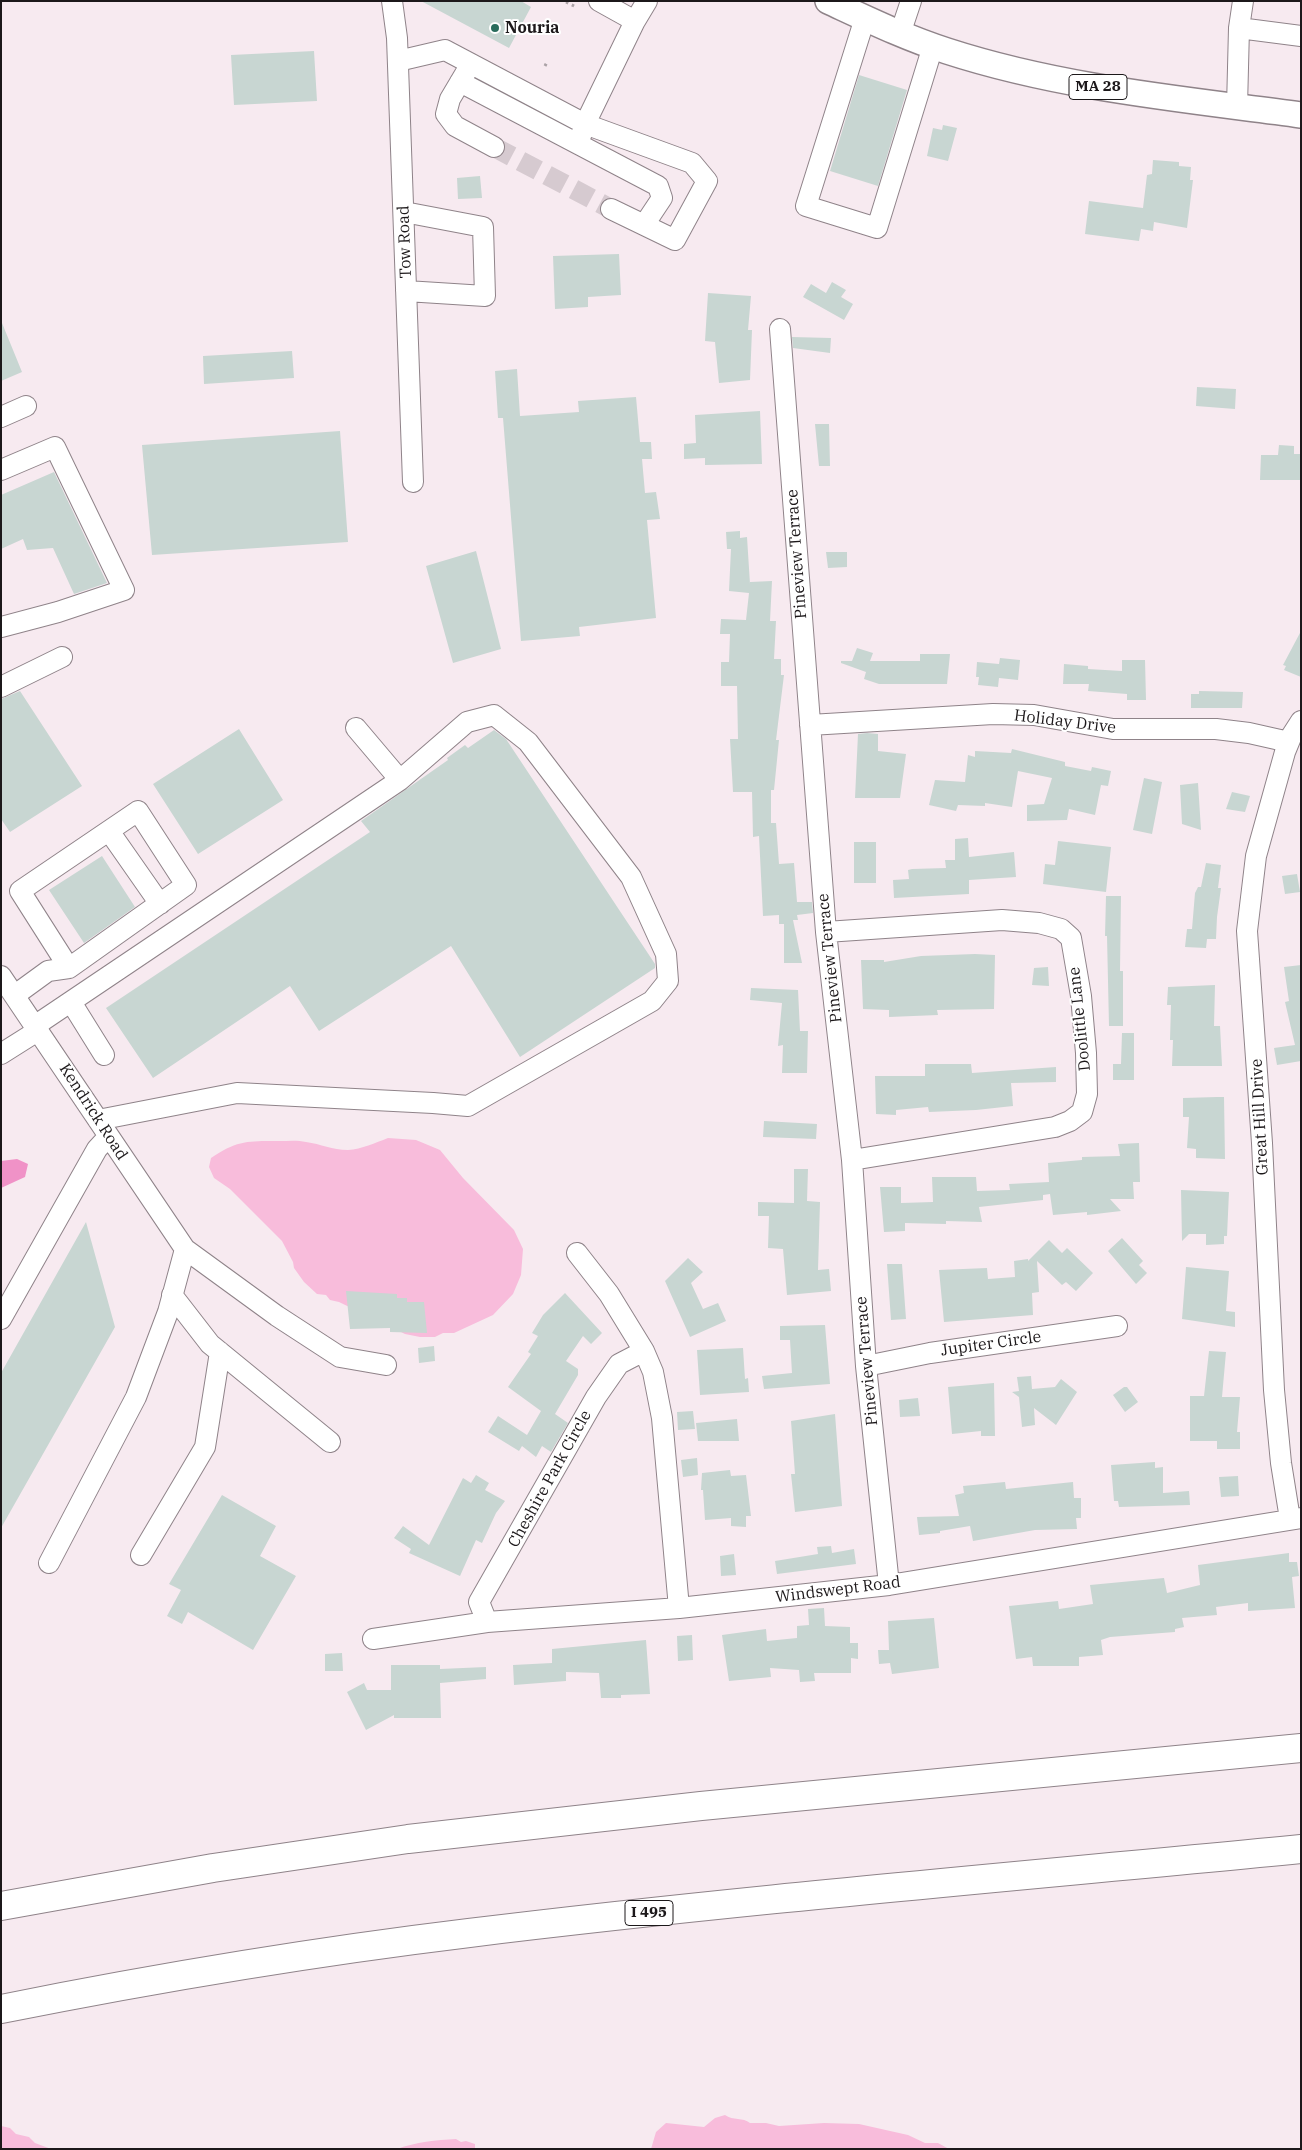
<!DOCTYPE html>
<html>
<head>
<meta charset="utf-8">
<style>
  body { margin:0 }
  #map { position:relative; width:1302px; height:2150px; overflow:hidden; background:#f7eaf0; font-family:"IBM Plex Serif",serif }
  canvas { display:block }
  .frame { position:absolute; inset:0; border:2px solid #1c181a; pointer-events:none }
</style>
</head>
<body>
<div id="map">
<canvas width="1302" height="2150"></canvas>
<div class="frame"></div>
</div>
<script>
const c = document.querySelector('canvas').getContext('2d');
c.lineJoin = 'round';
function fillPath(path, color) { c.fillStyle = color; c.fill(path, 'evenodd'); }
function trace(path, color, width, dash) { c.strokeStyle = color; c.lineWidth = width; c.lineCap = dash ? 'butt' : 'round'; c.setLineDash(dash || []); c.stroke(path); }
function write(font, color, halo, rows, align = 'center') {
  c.font = font + ' "IBM Plex Serif",serif'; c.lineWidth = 4; c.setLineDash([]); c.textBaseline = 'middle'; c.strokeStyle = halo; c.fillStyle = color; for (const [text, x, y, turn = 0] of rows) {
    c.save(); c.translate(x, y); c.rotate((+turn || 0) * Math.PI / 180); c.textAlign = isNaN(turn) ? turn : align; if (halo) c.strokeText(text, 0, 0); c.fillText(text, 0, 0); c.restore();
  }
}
fillPath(new Path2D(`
  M388,1138L416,1140L440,1150L463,1178L514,1230L523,1249L521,1275L513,1294L493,1315L454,1333H443L435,1337H420L405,1334L339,1302L330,1300L326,1295L317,1294L304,1282L294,1268L293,1262L282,1241L230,1189L214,1178L209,1167L211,1158C237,1140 249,1141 279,1141C288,1141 298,1140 306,1142C321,1144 332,1150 348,1150C362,1149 375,1143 388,1138Z
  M725,2115C733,2121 743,2117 750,2123H766L779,2126L824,2123L859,2124L908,2135L925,2143H938L949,2149H651L656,2132L666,2123L704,2127L715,2118Z
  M1,2126L10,2128L16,2134L29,2137L35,2143L51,2149H1Z
  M456,2139L461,2142L466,2141L475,2144V2149H397C416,2142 436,2140 456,2139Z`), '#f8bcdb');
fillPath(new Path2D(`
  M17,1159L28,1164L25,1177L1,1188V1161Z`), '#f092c7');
fillPath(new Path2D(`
  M421,1H521L531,7L509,48Z
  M314,51L317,101L234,105L231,55Z
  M859,75L907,90L878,186L830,171Z
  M943,125L957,128L948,161L927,156L933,128L942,130Z
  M1153,160L1179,162V166L1191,167L1190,180H1193L1187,228L1154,222L1153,231L1141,229L1139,241L1085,234L1089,201L1143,208L1147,175L1152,174Z
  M480,176L482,198L458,199L457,178Z
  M619,254L621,295L588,297V307L555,309L553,256Z
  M832,282L846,290L841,297L853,304L844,320L803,297L811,284L826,293Z
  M708,293L751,296L748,330H752L750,380L719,383L715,342L705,341Z
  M2,323L22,372L1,381V324Z
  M792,337L831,338L830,353L793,348Z
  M292,351L294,378L204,384L203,356Z
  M517,369L520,416L579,412L578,401L636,397L640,442H651L652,459H642L645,493L656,492L660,519L647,520L656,618L579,627L580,636L521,641L503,418H498L495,371Z
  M1197,387L1236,389L1235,409L1196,406Z
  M760,411L762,464L705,465V458L684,459V444L696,443L695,415Z
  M815,424H829L830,466H819Z
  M340,431L348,542L152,555L142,445Z
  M1279,445L1294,446V454H1301V480H1260L1261,455H1278Z
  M54,472L107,583L74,594L53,548L27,550L23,539L1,549V495Z
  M740,531V538L747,537L750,584V582L772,581L770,621H776L774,659H781V675H784L776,740H779L774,790H771V823H776L779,864L794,863L797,902H812L813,913L797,915L798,920H793L802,963H784V924H779V915L763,916L759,836L753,837L752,792H733L730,739H738L737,686H721V662H729L730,634H720L721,619L746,620L749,593L729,591L731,549H727L726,532Z
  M476,551L501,649L453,663L426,566Z
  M826,552H847V567L828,568Z
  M1301,631V677L1284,670L1286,666L1283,665Z
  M857,648L873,653L870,661H920V654H950L947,684H879L864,679L866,672L841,663V661H852Z
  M1000,658L1020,660L1018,680L999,678L998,687L978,685L979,677H976L977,662L999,664Z
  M1122,660H1145L1146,700H1127V694L1088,691L1089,684H1063L1064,664L1088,666V669L1122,671Z
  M20,691L82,786L10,832L1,819V699Z
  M1199,691L1243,692L1242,708H1191V694H1199Z
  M239,729L283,800L198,854L153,784Z
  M494,730L506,739L655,964V968L520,1057L451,946L319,1031L290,986L153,1078L106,1008L370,832L361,821L448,760L447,758L465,745L468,748Z
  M867,733L878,734V751L906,754L900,798H855L858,734Z
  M1012,749L1065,762V766L1091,771L1092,767L1111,771L1108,786L1101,785L1095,815L1069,809L1067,820L1027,821V805L1044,804L1052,778L1018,771L1012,807L985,803V806L958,805L956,811L929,805L935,780L965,782L968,755L975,757V751L1011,753Z
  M1144,778L1162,782L1152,834L1133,830Z
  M1198,783L1201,830L1182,824L1180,785Z
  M1232,792L1250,796L1245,812L1226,809Z
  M968,838L969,857L1014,852L1016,877L969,880V894L894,898L893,880L909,879L908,870L912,869L946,868L945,860H955V839Z
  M1058,841L1111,847L1106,892L1043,884L1045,864L1055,865Z
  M854,842H876V883H854Z
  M102,856L135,907L84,943L49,890Z
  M1206,863L1221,865L1218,888H1221L1217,917L1216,939H1207L1206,948L1185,947L1187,929H1192L1195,893L1198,887H1201Z
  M1297,874L1300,892L1285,894L1282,876Z
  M1106,896H1121L1120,971H1123V1026H1109L1107,936H1105Z
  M975,954L995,955L994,1009L937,1010L938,1015L889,1017V1010L863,1009L861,960H884V962L921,956Z
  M1301,965V1061L1277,1065L1274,1048L1295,1045L1285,1002L1289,1001L1284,967Z
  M1048,967L1049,986L1032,985L1034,968Z
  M1215,985L1214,1026H1220L1222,1066H1172L1173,1040H1170L1171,1005H1167L1168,987Z
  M751,988L798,990L800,1031H808L807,1073H782L783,1045L778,1046L782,1003L750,1000Z
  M1122,1033H1134V1080H1113V1064H1121Z
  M925,1064H971L972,1073L1056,1067V1082L1011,1083L1013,1106L976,1110L929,1112L928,1107L896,1110V1115L876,1114L875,1076H925Z
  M1217,1097H1224L1225,1159L1196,1158V1149L1187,1148L1189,1117H1183V1098Z
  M764,1121L817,1124L816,1139L763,1137Z
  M1139,1143L1140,1182H1133L1134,1199H1110L1121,1211L1087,1215V1212L1053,1215L1050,1194L1043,1195V1200L979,1207L982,1222L946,1221V1224L905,1223V1231L884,1232L880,1187H901V1203L933,1202L932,1177H976L977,1191L1010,1190L1009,1184L1049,1182L1048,1163L1082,1160V1157L1120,1156L1118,1144Z
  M794,1169H808L807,1201L820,1202L818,1270L829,1269L831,1291L787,1295L783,1249L768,1248L769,1216H758V1202L794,1203Z
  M1181,1190L1229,1192L1227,1236H1224V1244L1206,1245V1234H1189L1182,1241Z
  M86,1222L115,1327L1,1528V1373Z
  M1122,1238L1143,1261L1139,1265L1147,1273L1136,1284L1108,1251Z
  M1049,1240L1062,1253L1067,1248L1093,1273L1076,1291L1066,1282L1062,1285L1037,1261L1039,1292L1032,1293L1033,1315L944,1322L939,1270L987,1268L988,1279L1015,1277L1014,1261L1028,1259V1261Z
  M688,1258L703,1272L691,1283L703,1309L718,1303L726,1321L690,1337L665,1281Z
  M887,1264H902L906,1319L891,1320Z
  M1186,1267L1229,1271L1226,1311L1235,1312V1327L1182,1319Z
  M346,1291L397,1294V1298H407V1302H424L427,1333L390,1332V1328L350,1329Z
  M565,1293L602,1333L591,1344L583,1336L566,1361L578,1369V1375L555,1414L568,1423L551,1452L542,1446L536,1457L522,1446L519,1451L488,1432L498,1416L527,1435L541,1411L508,1387L531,1354L528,1352L538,1336L532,1333L543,1315Z
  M825,1325L830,1384L764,1389L762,1376L792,1373L790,1340H780V1326Z
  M434,1346L435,1361L419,1363L418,1348Z
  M743,1348L745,1379L748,1378L749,1392L700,1395L697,1350Z
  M1209,1351L1226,1352L1222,1397H1240L1237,1432H1240V1449H1217V1441H1190V1396H1204Z
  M1031,1376L1032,1389L1055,1387L1061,1379L1077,1392L1056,1425L1034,1408L1035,1425L1022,1427L1019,1397L1012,1392L1019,1391L1017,1377Z
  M994,1383L995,1436H981V1431L952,1434L948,1387Z
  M1124,1387H1127L1138,1402L1125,1412L1113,1395Z
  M918,1398L920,1416L900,1417L899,1400Z
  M693,1411L695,1429L678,1430L677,1412Z
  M835,1414L842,1506L795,1512L791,1474H795L791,1421Z
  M737,1419L739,1441H698L696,1423Z
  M697,1458L698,1475L683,1477L681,1460Z
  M1155,1462V1468L1163,1467V1493L1189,1491L1190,1505L1119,1507L1118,1501H1114L1111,1465Z
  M730,1470L731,1476L746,1475L751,1516H746V1527L731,1526V1518L705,1520L703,1490H701L702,1473Z
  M476,1475L489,1483L485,1490L505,1501L496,1513L482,1543L476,1540L460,1576L409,1553L411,1549L394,1538L403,1526L429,1545L463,1478L471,1483Z
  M1238,1476L1239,1496L1221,1497L1219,1477Z
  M1005,1482L1006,1489L1073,1482L1074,1498H1081V1518H1076L1077,1529L1035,1530L973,1541L970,1526L940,1531V1533L919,1535L917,1517L959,1516L955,1495L964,1493L963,1486Z
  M222,1495L276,1526L260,1556L296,1576L253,1650L188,1612L182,1624L167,1616L181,1590L169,1584Z
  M831,1546L832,1553L854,1549L856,1564L777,1574L775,1561L818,1554L817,1547Z
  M1289,1553V1562H1297L1299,1576L1292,1577L1295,1608L1248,1611V1603L1216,1607L1217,1615L1182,1618L1184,1627L1175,1629V1632L1110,1637L1101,1640L1103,1655L1079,1657V1666H1033L1032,1657L1016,1659L1009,1606L1058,1601L1059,1609L1093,1604L1090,1585L1164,1578L1167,1593L1200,1585L1198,1565Z
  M734,1554L736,1575L721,1576L720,1556Z
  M824,1608L825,1626L850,1627V1643H858V1659L851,1658V1673H814L815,1681L800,1682L799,1670L770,1668L771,1677L729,1681L722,1635L766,1629L767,1641L797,1638V1626L809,1625L808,1609Z
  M934,1618L939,1668L892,1674L890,1663L879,1664L878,1650H889L888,1621Z
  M692,1635L693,1660L678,1661L677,1636Z
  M646,1640L650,1694L621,1695V1698H601L599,1673L566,1672V1681L514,1685L513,1665L552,1663V1649Z
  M342,1653L343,1671H325V1654Z
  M391,1665H440V1669L486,1667V1679L440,1683L441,1718H394V1715L366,1730L347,1692L364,1683L367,1690H391Z`), '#c8d6d2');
trace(new Path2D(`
  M494,147L611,209`), '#d6cad0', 20, [20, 10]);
const minor = new Path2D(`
  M392,1L397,38L413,482
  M599,1L635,21L647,1
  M865,18L806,206L877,228L933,46
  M1239,28L1243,1
  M900,34L911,1
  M398,61L445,50L585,124L692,163L707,181L675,240L611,209
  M466,72L450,99L446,114L455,126L494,147
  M460,82L578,144L585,124L635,21
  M1237,107L1239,28L1301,36
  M578,144L658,186L662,198L644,225
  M404,212L483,227L485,296L406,291
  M780,329L826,932L852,1160L866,1366L889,1585
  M1,417L26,406
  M1,470L55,447L124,590L58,612L1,627
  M1,687L62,657
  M810,725L993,714L1034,715L1113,729H1216L1249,733L1289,742
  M109,831L160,904
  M826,932L1002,920L1039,923L1061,929L1071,938L1081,996L1086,1053L1087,1094L1082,1112L1070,1121L1055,1127L852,1160
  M1,976L185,1249L277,1316L340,1357L386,1365
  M15,995L48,971L69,968L186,885L138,811L20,891L69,968
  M71,1002L104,1055
  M36,1025L400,780L356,728
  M1,1054L39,1030
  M98,1120L237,1093L433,1103L468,1106L652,1001L668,981L666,954L631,877L528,742L494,715L467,722L400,780
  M577,1253L609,1294L644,1351L653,1372L662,1418L679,1608
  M172,1295L210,1344L330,1442
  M1,1319L97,1149L109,1136
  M866,1366L930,1353L1117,1326
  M1290,1519L1281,1463L1274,1390L1262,1143L1247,931L1256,856L1285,752L1292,735L1301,721
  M141,1555L205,1447L220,1352
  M49,1563L136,1397L168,1312L185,1249
  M487,1622L479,1602L596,1397L619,1364L644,1351
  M373,1639L487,1622L679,1608L889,1585L1301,1518`);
const major = new Path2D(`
  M828,1C867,19 906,38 947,51C1061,88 1182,99 1301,115`);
const highway = new Path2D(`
  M1,1906L213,1868L408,1839L701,1806L1301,1748
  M1,2009C156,1978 312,1952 469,1933C746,1899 1024,1876 1301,1849`);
trace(minor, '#8f8389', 22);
trace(major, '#8f8389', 28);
trace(highway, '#8f8389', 30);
trace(new Path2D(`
  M566,2L576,7
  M545,66L547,62`), '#aba2a6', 3, [2.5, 4]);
trace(minor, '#fff', 20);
trace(major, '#fff', 25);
trace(highway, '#fff', 28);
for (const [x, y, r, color] of [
  [495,28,5,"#296c5c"]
]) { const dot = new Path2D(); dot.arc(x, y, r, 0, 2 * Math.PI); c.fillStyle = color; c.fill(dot); trace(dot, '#fff', 2); }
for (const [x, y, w] of [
  [1098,87,58],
  [649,1913,48]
]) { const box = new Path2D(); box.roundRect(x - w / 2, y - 12.5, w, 25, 4); c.fillStyle = '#fff'; c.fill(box); trace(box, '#1c181a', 1); }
write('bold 15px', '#1c181a', null, [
  ["MA 28",1098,87],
  ["I 495",649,1913]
]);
write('bold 16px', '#1c181a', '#fff', [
  ["Nouria",505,28]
], 'left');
write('16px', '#1c181a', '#fff', [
  ["Tow Road",405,242,-92],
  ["Pineview Terrace",797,554,-94],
  ["Holiday Drive",1065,722,7],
  ["Pineview Terrace",830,958,-96],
  ["Doolittle Lane",1080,1019,-96],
  ["Kendrick Road",93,1112,57],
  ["Great Hill Drive",1260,1117,-93],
  ["Jupiter Circle",991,1344,-8],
  ["Pineview Terrace",867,1361,-95],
  ["Cheshire Park Circle",550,1479,-61],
  ["Windswept Road",838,1590,-7]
]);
</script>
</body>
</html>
